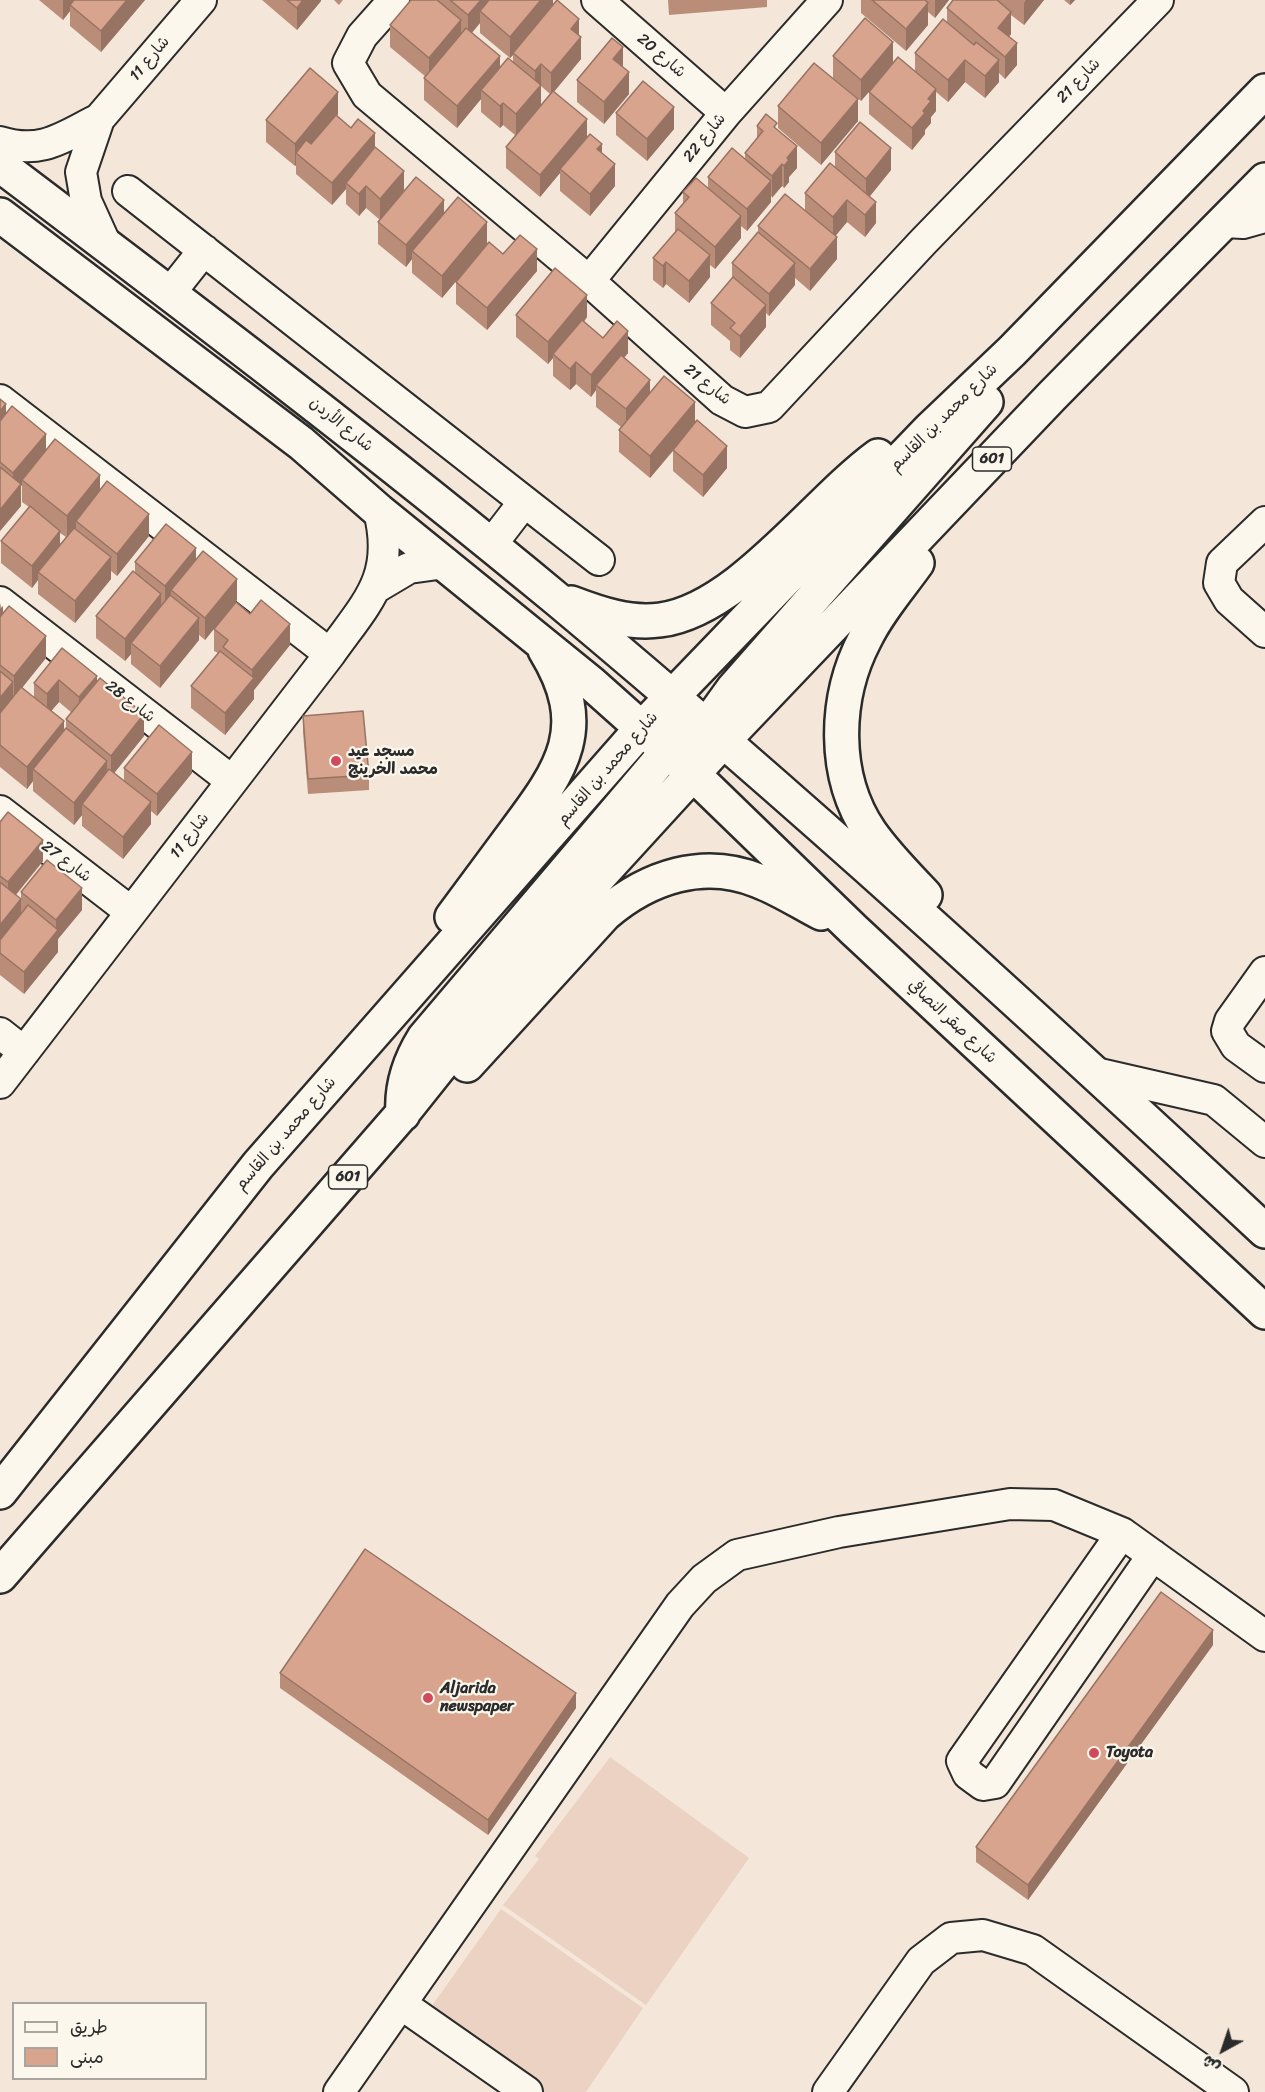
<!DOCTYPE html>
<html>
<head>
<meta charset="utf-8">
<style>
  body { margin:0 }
  #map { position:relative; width:1265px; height:2092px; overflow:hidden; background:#f4e6d9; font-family:Sriracha,"Playpen Sans Arabic",sans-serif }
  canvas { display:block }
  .legend { position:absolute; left:12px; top:2002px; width:195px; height:78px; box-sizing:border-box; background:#fbf7ec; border:2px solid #a8a59f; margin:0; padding:8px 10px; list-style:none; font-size:18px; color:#2b2b2b }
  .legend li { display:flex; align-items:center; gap:12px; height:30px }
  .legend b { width:30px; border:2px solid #a8a59f }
  .north { position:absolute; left:1193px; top:2020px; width:60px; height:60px; -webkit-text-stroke:4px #fbf7ec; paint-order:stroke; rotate:220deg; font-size:16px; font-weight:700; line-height:24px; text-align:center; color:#2b2b2b }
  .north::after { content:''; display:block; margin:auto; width:21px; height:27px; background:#2b2b2b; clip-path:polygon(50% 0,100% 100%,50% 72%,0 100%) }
</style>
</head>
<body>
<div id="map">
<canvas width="1265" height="2092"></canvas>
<ul class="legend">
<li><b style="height:8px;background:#fbf7ec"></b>طريق</li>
<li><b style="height:16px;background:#d8a48d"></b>مبنى</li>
</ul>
<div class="north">ش</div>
</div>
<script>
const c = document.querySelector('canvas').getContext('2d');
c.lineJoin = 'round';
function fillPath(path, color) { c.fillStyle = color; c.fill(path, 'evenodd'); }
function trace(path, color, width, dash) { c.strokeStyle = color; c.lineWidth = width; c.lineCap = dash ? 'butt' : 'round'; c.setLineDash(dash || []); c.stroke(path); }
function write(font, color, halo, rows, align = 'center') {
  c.font = font + ' Sriracha,"Playpen Sans Arabic",sans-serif'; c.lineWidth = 4.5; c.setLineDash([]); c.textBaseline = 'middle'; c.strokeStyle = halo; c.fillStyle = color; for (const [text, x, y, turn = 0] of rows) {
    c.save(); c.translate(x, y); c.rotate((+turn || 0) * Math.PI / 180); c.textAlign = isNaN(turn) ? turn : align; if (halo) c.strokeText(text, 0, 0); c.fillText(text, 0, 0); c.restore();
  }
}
fillPath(new Path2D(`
  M610,1757L749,1858L646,2005L503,1905L539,1859L535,1856Z
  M501,1909L643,2008L586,2092H535L426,2014Z`), '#ecd2c2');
const minor = new Path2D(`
  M394,0L362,36L348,63L367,95L589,281L722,400L745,412L769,407L923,242L1158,0
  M597,0L726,113
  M0,142C42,155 63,137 99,119
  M128,191L599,560
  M1225,222L1243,223L1265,217
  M106,245L86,201L81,172L99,119L201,0
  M589,281L726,113L827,0
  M170,293L204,250
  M0,400L330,654
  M1265,522L1222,563L1219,583L1229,600L1265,632
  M491,545L524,502
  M377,587L409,568L445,563
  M0,602L232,781
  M0,811L131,912
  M1265,972L1230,1021L1227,1031L1236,1046L1265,1067
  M0,1033L24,1052
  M1096,1073L1214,1100L1265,1142
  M0,1083L330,654C366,603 396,578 379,511
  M1122,1533L962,1761L968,1774L983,1785L995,1783L1153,1555
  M401,2004L527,2092
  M339,2092L680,1605L704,1579L737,1555L839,1532L1010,1504L1054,1505L1122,1533L1265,1636
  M828,2092L921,1961L951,1938L983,1935L1033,1950L1233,2092`);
const major = new Path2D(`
  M0,165C188,307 376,449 558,600C800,802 1034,1016 1265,1231
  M0,215L301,443L379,511L591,683L693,774L854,930L1265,1312
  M917,563C899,588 878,612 865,639C834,698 832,776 870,832C886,855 906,875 925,895
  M571,603C600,614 629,624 660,620C738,610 815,502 878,456
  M700,747L715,714L733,689L986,402
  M452,917C473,889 494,860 515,832C563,768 592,727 545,650
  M467,1065L605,914C648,877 704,858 759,881C780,889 800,902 821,913
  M403,1114C401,1086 409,1062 424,1038L659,761L673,729
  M0,1492L258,1165L642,728L930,429L1012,351L1265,91
  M0,1576L402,1114L540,941L723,741L1052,396L1265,180`);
trace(minor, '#2b2b2b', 34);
trace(major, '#2b2b2b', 38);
trace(minor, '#fbf7ec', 30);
trace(major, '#fbf7ec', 33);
fillPath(new Path2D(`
  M39,0H145L101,52L70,26V11L63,20Z
  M262,0H321V1L297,30Z
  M334,0H343L339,5Z
  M411,0H553V5L579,35L581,59L554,92L587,137L602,153L615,186L590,216L560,191V173L540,197L506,168V147L515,135L503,125L500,128L481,112V99L457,128L424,100V78L426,77L390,47V25ZM480,23V33L510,58L513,55V62L500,69L472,33ZM541,86L550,94L541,105Z
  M668,0H767V7L669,15Z
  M861,0H949L935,18L928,12V25L906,51L861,13Z
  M953,0H1044L1024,25L1011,15V34L1009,37L1017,65L1005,79L999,73V82L985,98L965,82L948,102L936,92V111L931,117V123L925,130V134L912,150L869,114V92L861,101L833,78V56L893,63L915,72V53L947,23V8Z
  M1064,0H1075L1070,5Z
  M623,67L629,94L604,124L577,102V80Z
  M778,106L858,121L821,165L778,128Z
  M616,113L674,129L647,161L616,135Z
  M338,114L337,116L375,148L404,192L444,214L487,244L442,298L412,273V259L406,267L378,244V222L380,220L366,208L359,216L346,204V189L332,205L296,174V165L295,166L266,142V120Z
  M757,126L777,130L797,168L789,177V182L784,188L782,186L771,197V202L747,231L741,226V238L715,269L710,265V277L689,303L666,284L663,288L653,280V258L675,233V213L683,203V192L708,188V177L745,158V153L757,139Z
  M835,152L891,170L870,196L876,223L865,237L847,222L835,236L837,259L810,291L795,278V285L769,316L766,313V327L740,358L730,350V341L711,325V303L732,278V263L758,232V226L805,211V193L835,167Z
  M503,254L537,271L487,330L456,304V282Z
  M516,315L587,317L584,322L603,338L628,353L624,358L650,392L695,423L727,468L703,497L673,471V451L650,478L619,452V430L621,427L596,407V390L591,397L576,384L570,390L553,376V358L548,364L516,337Z
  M0,399L6,413L46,450L100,490L149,536L117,576L111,571V579L75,623L38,594V580L32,588L1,563V541L29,507L22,502V485L21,486V506L0,531ZM60,533L66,537L60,544Z
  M196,560L237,600L205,640L199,635V640L160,688L131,664V654L125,661L96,638V616L135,573V562Z
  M0,603L3,613L46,658L22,687L34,698V683L62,648L97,682L144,736L114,773L124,781V768L192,773L157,816L151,811V824L123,859L82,826V815L74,825L33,791V781L27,789L0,767ZM59,702L72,713L66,719V728L64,731L51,711Z
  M214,629L290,645L254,690V699L225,735L191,708V686L218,653L214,651Z
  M303,716L369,775V790L308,794L303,732Z
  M0,822L43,861L16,895L21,913V892L82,910L58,939V952L24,994L0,975Z
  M1213,1645L1028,1900L976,1862V1847Z
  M280,1673L576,1708L488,1835L280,1688Z`), '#ba8d79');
fillPath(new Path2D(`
  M63,0H80L70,5V11L63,20Z
  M127,0H145L101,52V31Z
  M303,0H321V1L297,30V8Z
  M481,0H499L480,11V23L468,37V15Z
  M541,0H553V7L513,53V55L510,58V37Z
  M935,0H949L935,18Z
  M1026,0H1044L1024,25V3Z
  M1070,0H1075L1070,5Z
  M928,3V25L906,51V29Z
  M1011,12V34L998,50V28Z
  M579,19V40L581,37V59L551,95V73L571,29Z
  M461,20V42L429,79V58Z
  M893,42V63L861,101V80Z
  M1017,43V65L1005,79V57Z
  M623,47V69L613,59Z
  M500,56V78L481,90V99L457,128V106Z
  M965,60V82L948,102V80Z
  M999,60V82L985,98V76Z
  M541,64V107L516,136V114L535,92V71Z
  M629,72V94L604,124V102Z
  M936,89V111L931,117V123L925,130V134L912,150V128L923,111L928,99Z
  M338,92V114L302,158L296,153V165L295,166V144Z
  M858,99V121L821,165V143Z
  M503,103V125L500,128V106Z
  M674,107V129L647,161V139Z
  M587,119V141L560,169V173L540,197V175Z
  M375,133V155L346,183V189L332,205V183Z
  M602,144V166L597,149Z
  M797,146V168L789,177V182L784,188V166L787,158Z
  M891,148V170L866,201V179Z
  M615,164V186L590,216V194Z
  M782,164V186L772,198V176Z
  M404,171V193L380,221V199Z
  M771,181V202L747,231V209Z
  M366,186V208L359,216V194Z
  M444,200V222L412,251V259L406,267V245Z
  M847,200V222L833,239V217Z
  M876,202V223L865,237V215Z
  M741,216V238L715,269V247Z
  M487,222V244L442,298V276Z
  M837,237V259L810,291V269Z
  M537,249V271L487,330V308Z
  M710,255V277L689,303V281Z
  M666,262V284L663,288V266Z
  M795,263V285L769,316V294Z
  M587,295V317L555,356L553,354V358L548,364V342Z
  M766,305V327L740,358V336Z
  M628,331V353L599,387L596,385V390L591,397V375Z
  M576,362V384L570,390V369Z
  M650,380V402L626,431V409Z
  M695,402V424L650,478V456Z
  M6,404V426L0,433V411Z
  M46,434V455L22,480V485L21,486V506L0,531V510L13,493V473Z
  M727,446V468L703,497V475Z
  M100,475V497L76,521V528L67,538V516Z
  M149,514V536L117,576V554Z
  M60,531V553L38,572V580L32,588V566Z
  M196,548V570L171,590V601L165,608V586Z
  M111,557V579L75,623V601Z
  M237,579V600L205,640V618Z
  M161,594V616L131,643V654L125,661V639Z
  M3,606V627L0,631V609Z
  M199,618V640L160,688V666Z
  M290,624V645L254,690V699L225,735V713L252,680V670Z
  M46,636V658L14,698V676Z
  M97,676V697L79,719V697Z
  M59,680V702L47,716V694Z
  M13,682V704L0,720V698Z
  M144,714V736L111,777V756Z
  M64,721V743L33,769V781L27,789V767Z
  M192,752V773L157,816V794Z
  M107,761V783L82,804V815L74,825V803Z
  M151,802V824L123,859V837Z
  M43,840V861L8,904V882Z
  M82,888V910L58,939V952L24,994V972L56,932V920Z
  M21,899V921L0,947V925Z
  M1213,1630V1645L1028,1900V1885Z
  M576,1693V1708L488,1835V1820Z`), '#977363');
const building = new Path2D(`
  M74,0H127L101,31L70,5Z
  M287,0H303L297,8Z
  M411,0H437L461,20L429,58L390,25Z
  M450,0H481L468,15Z
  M489,0H541L510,37L480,11Z
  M557,0L579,19L571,29L581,37L551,73L541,64L535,71L513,53Z
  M872,0H925L928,3L906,29Z
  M953,0H997L1011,12L998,28L1017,43L1005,57L947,8Z
  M865,18L893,42L861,80L833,56Z
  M943,19L974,45L976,42L999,60L985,76L965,60L948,80L915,53Z
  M466,28L500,56L457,106L424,78Z
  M612,38L623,47L613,59L629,72L604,102L577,80Z
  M898,57L936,89L928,99L931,101L923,111L925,113L912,128L869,92Z
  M508,58L541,85L516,114L503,103L500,106L481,90Z
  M814,63L858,99L821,143L778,106Z
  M310,68L338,92L295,144L266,120Z
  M643,81L674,107L647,139L616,113Z
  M553,91L587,119L540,175L506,147Z
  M766,114L777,123L774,127L797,146L787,158L789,160L784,166L782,164L772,176L745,153L763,131L757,126Z
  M336,115L351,128L358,119L375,133L332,183L296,153L306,140L311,144Z
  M860,122L891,148L866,179L835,152Z
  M590,134L602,144L597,149L615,164L590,194L560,169Z
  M375,147L404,171L380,199L366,186L359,194L346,183Z
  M732,148L771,181L747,209L708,177Z
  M830,163L876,202L865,215L847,200L833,217L805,193Z
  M416,177L444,200L406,245L378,222Z
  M696,178L741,216L715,247L675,213L689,197L683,192Z
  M785,194L837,237L810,269L758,226Z
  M458,197L487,222L442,276L412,251Z
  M678,229L710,255L689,281L666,262L663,266L653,258Z
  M758,232L795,263L769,294L732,263Z
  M520,235L537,249L487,308L456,282L489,242L503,254Z
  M555,268L587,295L548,342L516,315Z
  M733,277L766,305L740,336L730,328L735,323L711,303Z
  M582,320L603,338L617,321L628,331L591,375L576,362L570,369L553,354Z
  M621,355L650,380L626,409L596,385Z
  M664,376L695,402L650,456L619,430Z
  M0,399L6,404L0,411Z
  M12,406L46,434L13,473L0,462V421Z
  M697,420L727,446L703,475L673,450Z
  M55,439L100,475L67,516L22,480Z
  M0,467L21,484L0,510Z
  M107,481L149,514L117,554L76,521Z
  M30,506L60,531L32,566L1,541Z
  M166,524L196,548L165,586L135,562Z
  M74,528L111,557L75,601L38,572Z
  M203,551L237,579L205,618L171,590Z
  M133,571L161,594L125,639L96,616Z
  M170,595L199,618L160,666L131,643Z
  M261,600L290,624L252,670L223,647L228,640L214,629L236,602L250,614Z
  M9,606L46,636L14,676L0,665V617Z
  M62,648L97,676L79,697L59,680L47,694L34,683Z
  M220,651L254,678L225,713L191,686Z
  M0,671L13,682L0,698Z
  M100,678L144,714L111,756L66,719Z
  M21,687L64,721L27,767L0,745V713Z
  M363,711L369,775L308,779L303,716Z
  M159,725L192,752L157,794L124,768Z
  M66,728L107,761L74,803L33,769Z
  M109,769L151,802L123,837L82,804Z
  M8,812L43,840L8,882L0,876V822Z
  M47,860L82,888L56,920L21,892Z
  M0,882L21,899L0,925Z
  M28,905L58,930L24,972L0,953V940Z
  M365,1549L576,1693L488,1820L280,1673Z
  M1161,1592L1213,1630L1028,1885L976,1847Z`);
fillPath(building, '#d8a48d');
trace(building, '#977363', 1.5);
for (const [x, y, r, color] of [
  [336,761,6,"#d1495b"],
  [428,1698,6,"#d1495b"],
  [1094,1753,6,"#d1495b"]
]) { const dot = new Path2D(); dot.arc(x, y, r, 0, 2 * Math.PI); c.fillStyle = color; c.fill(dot); trace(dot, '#fbf7ec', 2); }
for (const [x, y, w] of [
  [992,459,39],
  [348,1177,39]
]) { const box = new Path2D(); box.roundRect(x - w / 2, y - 12, w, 24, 4.5); c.fillStyle = '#fbf7ec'; c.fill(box); trace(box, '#2b2b2b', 1.5); }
write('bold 15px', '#2b2b2b', null, [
  ["601",992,459],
  ["601",348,1177]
]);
write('16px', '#2b2b2b', '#fbf7ec', [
  ["شارع 20",661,56,41],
  ["شارع 11",150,59,-50],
  ["شارع 21",1079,81,-46],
  ["شارع 22",705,138,-51],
  ["شارع 21",707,385,39],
  ["شارع محمد بن القاسم",944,418,-45],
  ["شارع الأردن",341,425,39],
  ["شارع 28",130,702,38],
  ["شارع محمد بن القاسم",608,769,-49],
  ["شارع 11",190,836,-52],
  ["شارع 27",66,862,37],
  ["شارع صقر النصافي",952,1022,43],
  ["شارع محمد بن القاسم",286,1134,-49]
]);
write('bold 16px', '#2b2b2b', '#fbf7ec', [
  ["مسجد عيد",348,752],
  ["محمد الخرينج",348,770],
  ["Aljarida",440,1689],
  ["newspaper",440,1707],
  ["Toyota",1106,1753]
], 'left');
</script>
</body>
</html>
